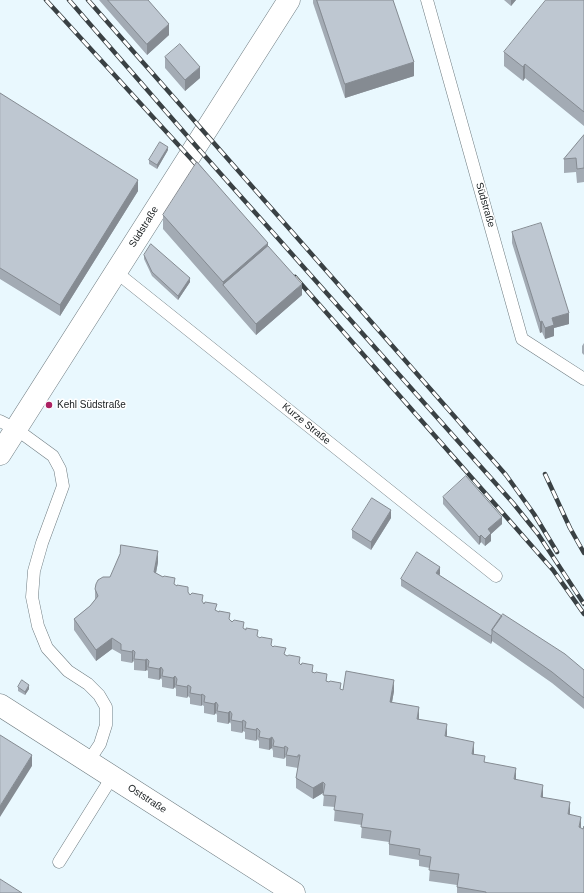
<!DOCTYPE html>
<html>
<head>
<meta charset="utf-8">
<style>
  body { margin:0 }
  canvas { display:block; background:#e9f8fe }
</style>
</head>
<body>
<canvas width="584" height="893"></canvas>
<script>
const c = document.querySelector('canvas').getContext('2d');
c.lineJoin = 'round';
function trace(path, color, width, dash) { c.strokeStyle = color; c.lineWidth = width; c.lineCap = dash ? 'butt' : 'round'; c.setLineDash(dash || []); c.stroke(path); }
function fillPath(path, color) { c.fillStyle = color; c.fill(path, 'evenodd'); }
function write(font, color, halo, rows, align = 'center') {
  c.font = font + ' Arial,sans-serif'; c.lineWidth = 3; c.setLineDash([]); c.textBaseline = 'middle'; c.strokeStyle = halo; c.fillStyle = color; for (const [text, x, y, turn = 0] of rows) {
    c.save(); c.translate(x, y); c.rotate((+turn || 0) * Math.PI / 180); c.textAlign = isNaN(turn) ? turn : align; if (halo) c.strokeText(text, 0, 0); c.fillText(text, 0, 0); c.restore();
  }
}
const service = new Path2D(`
  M427,0L522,339L584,379
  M116,272L496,576
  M0,421L16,429L53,456L60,469L63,486L42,543L34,571L32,597L38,626L47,648L68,671L88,684L99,695L106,707V725L100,744L88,762
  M59,862L112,777`);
const minor = new Path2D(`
  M0,454L289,0
  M0,705L294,893`);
trace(service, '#707d82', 13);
trace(minor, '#707d82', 23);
trace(service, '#fff', 12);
trace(minor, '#fff', 22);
const rail = new Path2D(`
  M46,0L203,172
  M69,0L196,146L513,503L538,534L584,604
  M88,0L506,475L534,514L557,552
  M295,277L553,570L584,614
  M545,474L570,528L584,553`);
trace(rail, '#3a4144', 4.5);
trace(rail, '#fff', 3, [9]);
fillPath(new Path2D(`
  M99,0H148L169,35L147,55Z
  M313,0H393L414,76L345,98L313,3Z
  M504,0H516L511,6Z
  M584,0V126L525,78L523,81L504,66V52Z
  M165,57L200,78L185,91L165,68Z
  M0,93L138,191L60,316L0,279Z
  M584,135V182L577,183L576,172L564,173V159Z
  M168,150L157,169L149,164V160Z
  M163,215L268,246L302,295L256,335L163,229Z
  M512,232L569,324L554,328V336L545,339L542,332L540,333L512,243Z
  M144,255L190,282L178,300L152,276L144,259Z
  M584,343V355L582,353V346Z
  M443,497L502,524L491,534V541L485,546L481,542L479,545L443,504Z
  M391,518L371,550L352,538V530Z
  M158,562L156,573L341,690H343L394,691L392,702L474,754L485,762L543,796V797L570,814L581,828L584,893H457V885L429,881L430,868L419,866V860L389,855V842L361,838L362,825L334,821L335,807L323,806L324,794L323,793L313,799L296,788V778L298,768L286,766V758L285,757L284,759L273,757V751L272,748L269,750L259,748V741L257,739L256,741L245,739V732L243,731L242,733L231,731V724L230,722L228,724L217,722V715L216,713L214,715L204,713V706L202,705L201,706L190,704V698L188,696L187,698L176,696V689L175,687L173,689L162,687V680L161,678L159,680L148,678V671L147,670L145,671L134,670V662L133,661L132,663L121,661V654L112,649L96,661L74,630V619L90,606L95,600V589L110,577Z
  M440,574L439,575L584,670V709L552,683L492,641L491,644L401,586V579Z
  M18,687L29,689L25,695L18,691Z`), '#a3abb4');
fillPath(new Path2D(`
  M511,0H516L511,6Z
  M169,24V35L147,55V44Z
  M414,62V76L345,98V84Z
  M525,64V78L523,81V67Z
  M200,67V78L185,91V80Z
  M168,147V150L157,169V165Z
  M138,180V191L60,316V305Z
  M268,243V257L223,285V282Z
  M190,278V282L178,300V296Z
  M302,284V295L256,335V324Z
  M569,313V324L554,328V336L545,339V328L552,318Z
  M542,321V332L540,333V322Z
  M391,510V518L371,550V542Z
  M502,517V524L491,534V541L485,546V539L488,529Z
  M481,535V542L479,545V537Z
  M158,551V562L154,583V572Z
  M440,567V574L436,581V573Z
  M492,634V641L491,644V636Z
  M112,638V649L96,661V650Z
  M133,650V661L132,663V652Z
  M147,659V670L145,671V660Z
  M161,667V678L159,680V669Z
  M175,676V687L173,689V678Z
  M394,680V691L390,713V702Z
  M29,685V689L25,695V692Z
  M188,685V696L187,698V687Z
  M202,694V705L201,706V695Z
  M216,702V713L214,715V704Z
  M419,707V718L417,730V719Z
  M230,711V722L228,724V713Z
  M243,720V731L242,733V722Z
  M447,724V735L445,747V736Z
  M257,728V739L256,741V730Z
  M272,737V748L269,750V739Z
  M474,742V753L472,765V754Z
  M285,746V757L284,759V748Z
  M32,755V766L0,817V806Z
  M516,768V779L514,790V779Z
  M323,782V793L313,799V788Z
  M543,785V796L541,808V797Z
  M570,802V813L568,825V814Z
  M581,817V828L579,838V827Z`), '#858b92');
const building = new Path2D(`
  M108,0H148L169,24L147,44Z
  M317,0H393L414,62L345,84Z
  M546,0H584V112L525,64L523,67L504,52Z
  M180,44L200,67L185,80L165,57Z
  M0,93L138,180L60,305L0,268Z
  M584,135V168L577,169L576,158L564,159Z
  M160,142L168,147L157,165L149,160Z
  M197,162L268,243L223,282L163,215Z
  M541,223L569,313L552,318L554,325L545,328L542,321L540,322L512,232Z
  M151,244L190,278L178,296L152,272L144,255Z
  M268,246L302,284L256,324L223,285Z
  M466,476L502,517L488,529L491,533L485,539L481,535L479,537L443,497Z
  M372,498L391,510L371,542L352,530Z
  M121,545L158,551L154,572L163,577L164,576L175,578L174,584L177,586V585L188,587V592L190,595L192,593L203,595L202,601L204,604L205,602L217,604L215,610L219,612V611L230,613L229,619L232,622L234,620L244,622L243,628L246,630V628L258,630L257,636L260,638L261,637L272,639L271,645L273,647L274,646L286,648L284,654L287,656L289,655L300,657L299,663L301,665L302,663L313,665L312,672L315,673L316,672L327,674L326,681L329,682L330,681L341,683L340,689L343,690L346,671L394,680L390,702L419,707L417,719L447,724L445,736L474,742L472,754L485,756L484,762L516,768L514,779L543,785L541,797L570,802L568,814L581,817L579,827L583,829L584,826V893H486V892L457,887L459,874L429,870L431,857L419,855L420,849L389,844L391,831L361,827L363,814L334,810L336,796L323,795L325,784L323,782L313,788L296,778L300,755H298V757L286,755L288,748L285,746L284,748L273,746L274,741L272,737L269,739L259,737L260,731L257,728L256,730L245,728L246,722L243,720L242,722L231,720L232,714L230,711L228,713L217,711L218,705L216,702L214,704L204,702L205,696L202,694L201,695L190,693L191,687L188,685L187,687L176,685L177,679L175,676L173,678L162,676L163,670L161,667L159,669L148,667L149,661L147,659L145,660L134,659L135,652L133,650L132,652L121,650V644L112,638L96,650L74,619L90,606L98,596L95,589L96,584L98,580L103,577H110L120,554Z
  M417,552L440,567L436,573L502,616L492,630V634L491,636L401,579Z
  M503,614L565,654L584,670V698L552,672L492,630Z
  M22,680L29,685L25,692L18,687Z
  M0,735L32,755L0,806Z
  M0,879L22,893H0Z`);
fillPath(building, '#bec7d1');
trace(building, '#858b92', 1);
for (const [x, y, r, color] of [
  [49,405,4,"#ac2162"]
]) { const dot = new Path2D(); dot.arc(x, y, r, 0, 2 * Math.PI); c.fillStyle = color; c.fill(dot); trace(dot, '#fff', 1.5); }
write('10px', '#171c1e', '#fff', [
  ["Südstraße",485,205,74],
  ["Südstraße",144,227,-58],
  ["Kurze Straße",306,424,39],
  ["Oststraße",147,799,33]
]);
write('10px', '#171c1e', '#fff', [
  ["Kehl Südstraße",57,405]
], 'left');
</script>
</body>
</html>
